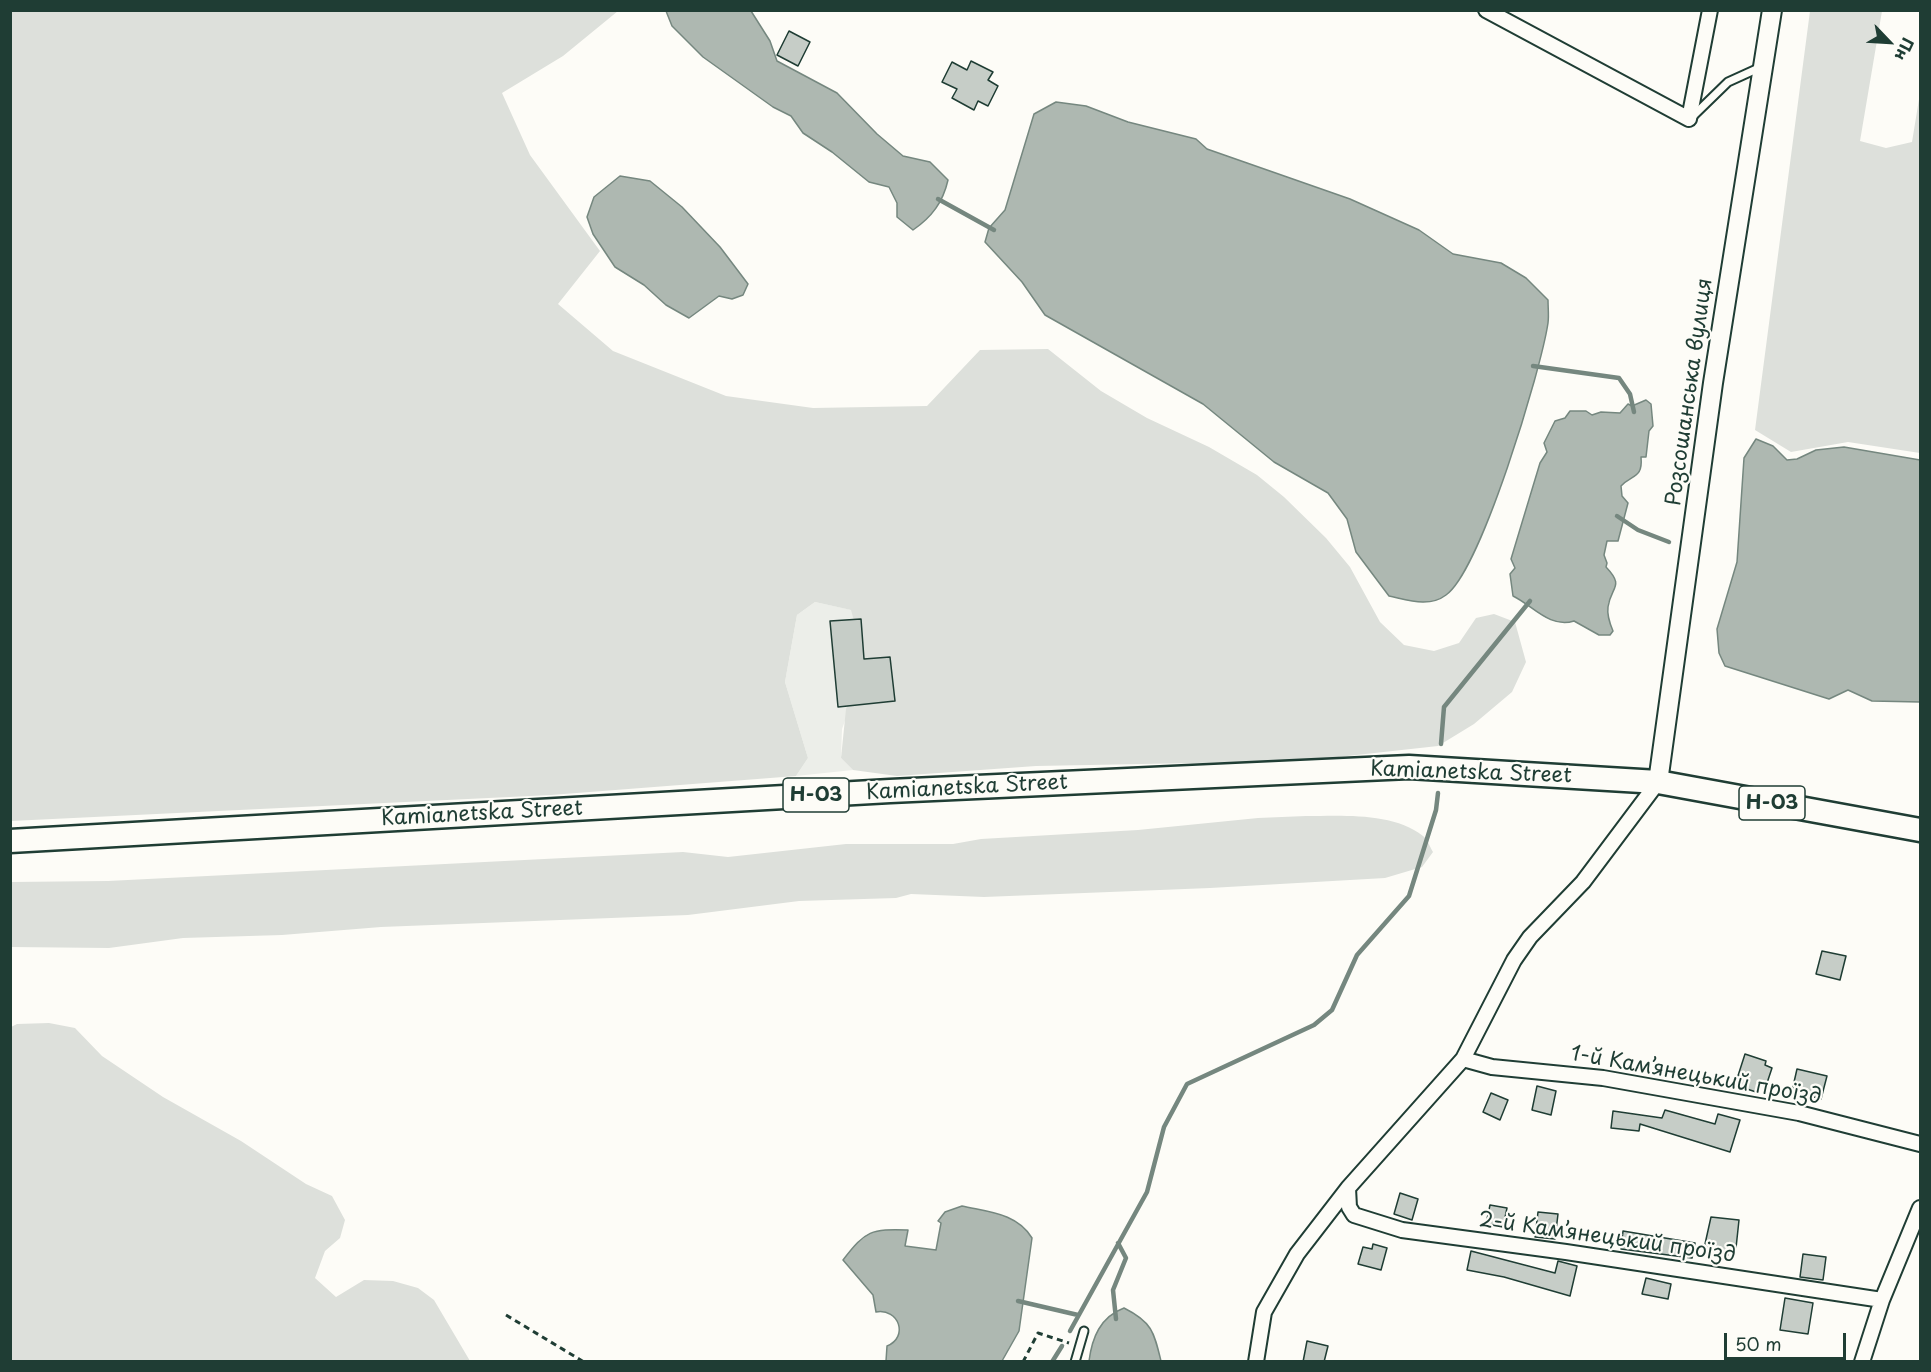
<!DOCTYPE html>
<html>
<head>
<meta charset="utf-8">
<style>
  body { margin:0 }
  #map { position:relative; width:1931px; height:1372px; overflow:hidden; background:#fdfcf7; font-family:"Playpen Sans",sans-serif }
  canvas { display:block }
  .frame { position:absolute; inset:0; border:12px solid #1f3d34; pointer-events:none }
  .north { position:absolute; left:1859px; top:12px; width:60px; height:60px; -webkit-text-stroke:4px #fdfcf7; paint-order:stroke; rotate:115deg; font-size:16px; font-weight:700; line-height:24px; text-align:center; color:#1f3d34 }
  .north::after { content:''; display:block; margin:auto; width:21px; height:27px; background:#1f3d34; clip-path:polygon(50% 0,100% 100%,50% 72%,0 100%) }
  .scale { position:absolute; left:1724px; top:1333px; width:122px; height:27px; box-sizing:border-box; border:3px solid #1f3d34; border-top:0; padding-left:8px; font-size:18px; line-height:21px; white-space:nowrap; color:#1f3d34; -webkit-text-stroke:4px #fdfcf7; paint-order:stroke }
</style>
</head>
<body>
<div id="map">
<canvas width="1931" height="1372"></canvas>
<div class="frame"></div>
<div class="north">Пн</div>
<div class="scale">50 m</div>
</div>
<script>
const c = document.querySelector('canvas').getContext('2d');
c.lineJoin = 'round';
function fillPath(path, color) { c.fillStyle = color; c.fill(path, 'evenodd'); }
function trace(path, color, width, dash) { c.strokeStyle = color; c.lineWidth = width; c.lineCap = dash ? 'butt' : 'round'; c.setLineDash(dash || []); c.stroke(path); }
function write(font, color, halo, rows, align = 'center') {
  c.font = font + ' "Playpen Sans",sans-serif'; c.lineWidth = 4.5; c.setLineDash([]); c.textBaseline = 'middle'; c.strokeStyle = halo; c.fillStyle = color; for (const [text, x, y, turn = 0] of rows) {
    c.save(); c.translate(x, y); c.rotate((+turn || 0) * Math.PI / 180); c.textAlign = isNaN(turn) ? turn : align; if (halo) c.strokeText(text, 0, 0); c.fillText(text, 0, 0); c.restore();
  }
}
fillPath(new Path2D(`
  M815,602L852,610L859,639L860,679L842,729L841,758L853,770L796,776L808,758L785,682L797,615Z`), '#eceee9');
fillPath(new Path2D(`
  M11,11H618L563,56L502,93L530,155L600,251L558,304L613,351L726,396L813,408L927,406L980,350L1048,349L1101,391L1147,418L1209,447L1257,475L1284,497L1326,538L1350,567L1380,622L1404,645L1434,651L1459,643L1476,618L1494,614L1515,622L1526,662L1512,692L1474,724L1438,746L1302,761L1036,766L897,776L853,770L841,758L846,709L860,679L859,639L851,610L815,602L797,615L785,682L808,758L796,776L551,795L11,821Z
  M1810,11H1882L1860,141L1886,148L1912,142L1920,93V453L1848,442L1791,452L1755,430Z
  M1306,816C1342,816 1393,812 1423,836C1427,839 1430,847 1433,852L1422,867L1385,878L1210,888L984,897L911,894L896,898L799,901L688,915L381,927L282,935L183,938L109,948L11,947V882L108,881L683,852L728,857L846,844H953L981,839L1138,830L1258,818Z
  M49,1023L75,1028L102,1056L163,1097L241,1141L306,1184L332,1196L345,1220L340,1238L325,1251L315,1278L336,1297L364,1280L393,1281L418,1288L434,1300L470,1361H11V1027L17,1024Z`), '#dde0db');
const water = new Path2D(`
  M666,11H751L770,41L777,61L837,93L877,134L903,156L930,162L948,180C943,202 932,217 913,230L897,217V203L889,187L869,182L832,152L803,133L791,116L773,107L703,57L672,26Z
  M1056,102L1086,106L1128,122L1196,139L1207,149L1350,199L1419,230L1453,254L1501,263L1526,278L1548,300C1548,308 1549,316 1548,323C1541,370 1481,570 1446,595C1429,608 1408,600 1389,596L1356,552L1347,519L1328,493L1274,462L1203,404L1045,315L1022,282L985,242L989,228L1005,210L1034,114Z
  M620,176L650,181L682,207L720,247L748,284L743,295L732,299L719,296L689,318L666,305L644,285L615,267L593,234L587,217L594,197Z
  M1646,400L1651,404L1653,426L1649,431L1646,457H1641C1643,479 1632,474 1621,486L1622,496L1628,503L1618,541H1607L1604,555L1607,563L1606,567C1625,587 1611,586 1608,607C1607,614 1610,624 1613,631L1610,635H1599L1574,621C1550,629 1532,605 1513,596L1510,574L1515,568L1511,559L1540,463L1547,452L1544,443L1555,421L1565,418L1570,411H1586L1592,415L1601,412L1620,413L1628,404L1632,406Z
  M1756,439L1773,446L1787,460L1797,459L1816,450L1844,447L1920,460V702L1872,701L1848,690L1829,699L1725,666L1719,653L1717,629L1737,562L1744,458Z
  M962,1206C988,1212 1017,1213 1032,1238L1019,1331L1002,1361H886L887,1346C909,1337 899,1308 876,1312L873,1295L843,1260C866,1230 871,1229 908,1230L905,1246L936,1250L941,1223L938,1221L945,1212Z
  M1124,1308C1152,1322 1154,1332 1161,1361H1089C1092,1338 1100,1317 1124,1308Z`);
fillPath(water, '#aeb8b1');
trace(water, '#75877f', 1.5);
trace(new Path2D(`
  M938,199L994,230
  M1533,366L1619,378L1630,394L1634,412
  M1617,516L1638,530L1669,542
  M1441,744L1444,707L1530,601
  M1018,1301L1078,1315
  M1116,1319L1113,1290L1126,1258L1118,1243
  M1070,1331L1147,1192L1164,1127L1187,1084L1314,1025L1332,1010L1357,955L1409,896L1436,810L1438,793
  M1052,1362L1062,1346`), '#75877f', 4.5);
const building = new Path2D(`
  M789,31L810,42L798,66L777,55Z
  M971,61L993,72L988,80L998,86L988,106L978,101L974,110L952,98L957,89L942,82L952,62L967,70Z
  M861,619L864,659L890,657L895,701L838,707L830,621Z
  M1822,951L1846,956L1840,980L1816,974Z
  M1745,1054L1766,1061L1765,1065L1772,1068L1767,1083L1760,1081L1756,1092L1735,1085Z
  M1797,1069L1827,1076L1821,1099L1807,1095L1805,1100L1795,1097L1792,1091Z
  M1537,1086L1556,1091L1551,1115L1532,1110Z
  M1491,1093L1508,1100L1500,1120L1483,1112Z
  M1665,1110L1715,1124L1718,1114L1740,1120L1730,1152L1640,1124L1639,1131L1611,1128L1613,1111L1662,1118Z
  M1400,1193L1418,1199L1412,1220L1394,1214Z
  M1490,1205L1507,1208L1503,1227L1486,1224Z
  M1538,1212L1558,1214L1555,1239L1535,1237Z
  M1711,1217L1739,1220L1736,1248L1729,1247L1728,1255L1703,1253Z
  M1623,1231L1695,1243L1692,1258L1621,1249Z
  M1373,1244L1387,1248L1381,1270L1358,1264L1363,1247L1372,1249Z
  M1471,1251L1555,1273L1558,1261L1577,1266L1570,1296L1504,1277L1467,1270Z
  M1803,1254L1826,1257L1823,1280L1800,1277Z
  M1646,1278L1671,1284L1668,1299L1642,1294Z
  M1785,1298L1813,1303L1808,1334L1780,1330Z
  M1307,1341L1328,1346L1324,1362H1303Z`);
fillPath(building, '#c6cdc7');
trace(building, '#1f3d34', 1.5);
const service = new Path2D(`
  M1691,118L1728,82L1761,67
  M1075,1362L1084,1331`);
const minor = new Path2D(`
  M1486,10L1689,119L1710,10
  M1463,1059L1492,1067L1603,1078L1799,1113L1920,1144
  M1348,1188L1349,1207L1354,1215L1402,1230L1566,1252L1882,1300
  M1256,1362L1264,1312L1297,1254L1348,1188L1463,1059L1514,960L1530,937L1583,882L1658,782
  M1862,1362L1882,1300L1920,1208`);
const tertiary = new Path2D(`
  M1658,782L1713,383L1772,10`);
const primary = new Path2D(`
  M10,841L890,791L1409,767L1658,782L1920,830`);
trace(service, '#1f3d34', 11);
trace(minor, '#1f3d34', 18);
trace(tertiary, '#1f3d34', 22);
trace(primary, '#1f3d34', 27);
trace(new Path2D(`
  M506,1315L584,1362
  M1023,1362L1038,1333L1069,1343`), '#1f3d34', 3, [6, 4.5]);
trace(service, '#fdfcf7', 7);
trace(minor, '#fdfcf7', 14);
trace(tertiary, '#fdfcf7', 18);
trace(primary, '#fdfcf7', 22);
for (const [x, y, w] of [
  [816,795,66],
  [1772,803,66]
]) { const box = new Path2D(); box.roundRect(x - w / 2, y - 17, w, 34, 4.5); c.fillStyle = '#fdfcf7'; c.fill(box); trace(box, '#1f3d34', 1.5); }
write('bold 20px', '#1f3d34', null, [
  ["Н-03",816,795],
  ["Н-03",1772,803]
]);
write('21px', '#1f3d34', '#fdfcf7', [
  ["Розсошанська вулиця",1690,392,-82],
  ["Kamianetska Street",1471,773,2],
  ["Kamianetska Street",967,788,-3],
  ["Kamianetska Street",482,814,-3],
  ["1-й Камʼянецький проїзд",1696,1076,10],
  ["2-й Камʼянецький проїзд",1607,1238,8]
]);
</script>
</body>
</html>
